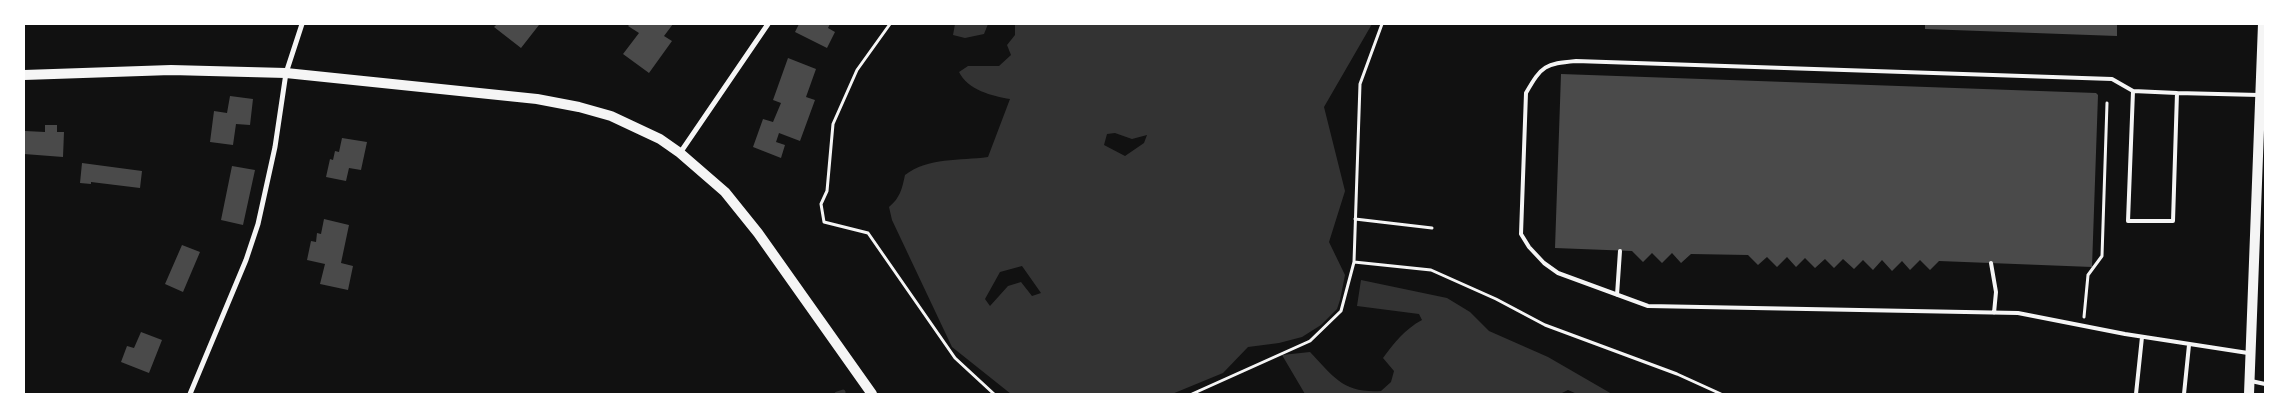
<!DOCTYPE html>
<html>
<head>
<meta charset="utf-8">
<style>
  body { margin:0 }
  #map { position:relative; width:2289px; height:418px; overflow:hidden; background:#111; font-family:Rubik,sans-serif }
  canvas { display:block }
  .frame { position:absolute; inset:0; border:25px solid #fff; pointer-events:none }
</style>
</head>
<body>
<div id="map">
<canvas width="2289" height="418"></canvas>
<div class="frame"></div>
</div>
<script>
const c = document.querySelector('canvas').getContext('2d');
c.lineJoin = 'round';
function fillPath(path, color) { c.fillStyle = color; c.fill(path, 'evenodd'); }
function trace(path, color, width, dash) { c.strokeStyle = color; c.lineWidth = width; c.lineCap = dash ? 'butt' : 'round'; c.setLineDash(dash || []); c.stroke(path); }
fillPath(new Path2D(`
  M955,24H988L984,34L965,38L953,35Z
  M1015,24H1372L1324,107L1345,191L1329,242L1345,275L1340,300L1337,309L1321,325L1302,337L1279,343L1248,347L1223,373L1172,394H1011L952,347L892,220L889,207C900,198 902,189 905,175C928,157 960,161 988,157L1010,99C992,96 968,90 959,72L968,66H999L1011,55L1007,45L1015,35ZM1115,133L1132,139L1147,135L1144,143L1125,156L1104,145L1107,134ZM1022,266L1041,293L1032,296L1021,282L1008,286L990,306L985,299L1000,272Z
  M1361,280L1447,298L1470,312L1489,331L1548,357L1612,394H1577L1568,390L1560,394H1305L1282,355L1310,352C1335,378 1343,393 1381,391L1391,382L1394,371L1383,358C1394,343 1405,329 1422,320L1419,314L1357,306Z`), '#333');
trace(new Path2D(`
  M837,394L843,392`), '#333', 5);
fillPath(new Path2D(`
  M497,24H537L539,25L521,48L494,27Z
  M630,24H673L664,36L672,41L649,73L623,54L639,33L628,26Z
  M799,24H830L828,28L835,32L827,48L795,32Z
  M1925,24H2117V36L1925,29Z
  M788,58L816,69L806,97L815,100L800,141L779,133L776,142L785,145L781,158L753,147L763,119L773,122L781,103L773,100Z
  M1561,74L2096,93L2098,95L2092,267L1939,261L1930,270L1920,260L1910,270L1902,261L1892,271L1882,260L1873,270L1863,260L1854,269L1843,259L1834,268L1825,259L1815,268L1805,258L1796,267L1787,257L1777,267L1767,257L1758,265L1748,255L1691,254L1681,263L1672,253L1662,263L1652,253L1643,262L1632,251L1555,248Z
  M230,96L253,99L250,125L236,124L233,145L210,142L214,111L227,113Z
  M45,125H57V132H64L63,157L24,154L25,131L45,132Z
  M342,138L367,142L361,170L349,168L346,181L326,177L330,159L333,160L335,151L339,152Z
  M82,163L142,171L140,188L91,182V184L80,183Z
  M232,166L255,170L243,225L221,220Z
  M324,219L349,225L341,263L353,266L348,290L320,284L325,264L307,260L311,241L316,242L317,233L321,234Z
  M182,245L200,252L183,292L165,284Z
  M141,332L162,340L149,373L121,362L127,346L134,348Z`), '#4a4a4a');
trace(new Path2D(`
  M890,24L857,70L833,124L827,191L821,204L824,222L868,233L955,358L994,394
  M1382,24L1360,84L1354,262L1431,270L1496,299L1545,325L1677,374L1721,394
  M1355,219L1432,228
  M2084,317L2088,275L2102,256L2107,103
  M1192,394L1310,341L1341,311L1354,262`), '#f5f5f5', 3);
trace(new Path2D(`
  M2133,91L2128,221H2173L2177,93L2259,95
  M2177,93L2133,91L2112,79L1576,61C1545,64 1542,65 1526,93L1521,234L1529,247L1544,263L1558,273L1648,306L2018,313L2125,334L2248,353
  M1991,263L1996,292L1994,313
  M1617,295L1620,251
  M2251,381L2265,384
  M2136,394L2142,337
  M2184,394L2189,345`), '#f5f5f5', 4);
trace(new Path2D(`
  M680,153L768,24
  M190,394L246,260L258,224L275,147L286,73L302,24`), '#f5f5f5', 5);
trace(new Path2D(`
  M24,75L171,70L286,73L537,99L579,107L611,116L660,139L680,153L725,192L758,233L872,394
  M2249,394L2263,24`), '#f5f5f5', 10);
</script>
</body>
</html>
